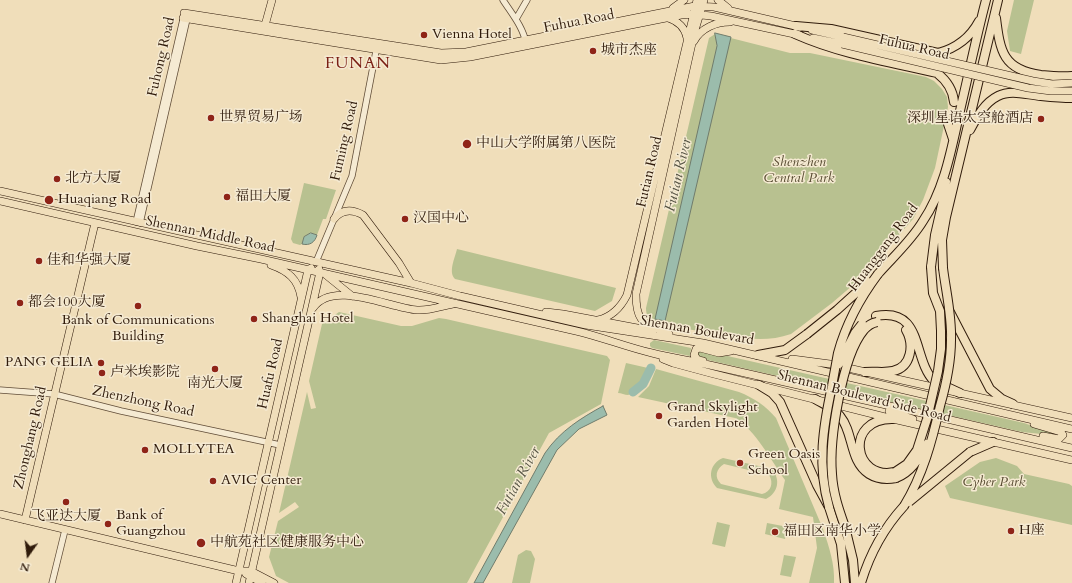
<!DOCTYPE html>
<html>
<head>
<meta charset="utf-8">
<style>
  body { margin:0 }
  #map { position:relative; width:1072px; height:583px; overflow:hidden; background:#f0deba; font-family:Cardo,serif }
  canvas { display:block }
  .north { position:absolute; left:8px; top:535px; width:40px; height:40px; -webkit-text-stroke:3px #f5ead2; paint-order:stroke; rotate:194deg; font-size:11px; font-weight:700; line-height:16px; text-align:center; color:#301b0b }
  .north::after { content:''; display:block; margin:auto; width:14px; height:18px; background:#301b0b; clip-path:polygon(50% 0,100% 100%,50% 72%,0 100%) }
</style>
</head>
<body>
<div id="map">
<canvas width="1072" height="583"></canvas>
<div class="north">N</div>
</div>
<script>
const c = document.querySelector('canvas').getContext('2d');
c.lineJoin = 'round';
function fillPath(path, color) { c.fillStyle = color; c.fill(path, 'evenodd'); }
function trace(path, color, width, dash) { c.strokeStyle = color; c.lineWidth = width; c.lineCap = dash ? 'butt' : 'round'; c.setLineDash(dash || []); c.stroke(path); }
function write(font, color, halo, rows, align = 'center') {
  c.font = font + ' Cardo,"Noto Serif SC",serif'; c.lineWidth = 3; c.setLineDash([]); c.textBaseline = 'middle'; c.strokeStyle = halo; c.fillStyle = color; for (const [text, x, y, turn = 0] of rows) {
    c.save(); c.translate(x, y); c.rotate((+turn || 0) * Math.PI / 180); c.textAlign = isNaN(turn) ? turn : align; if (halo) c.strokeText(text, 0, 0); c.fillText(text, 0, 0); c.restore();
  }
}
fillPath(new Path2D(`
  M1014,0H1034L1021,54L1010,51L1007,31Z
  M715,34L790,53H810L926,77L934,81L942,89L947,97L948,107L935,168L923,200L913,219L860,279L832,303L791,334C768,342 747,339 724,335C699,332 678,327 654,321C648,317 646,315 646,308L709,38Z
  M304,183L336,190L326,219H323L317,235L311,233L304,237L302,244L300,245L293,243L291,239Z
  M457,249L616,288L612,301L595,311L455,279C448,272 455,258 457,249Z
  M339,312L401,326H412L439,318L446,319L607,356L610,360L601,404L549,433L467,583H289L276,576L269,557L278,521L299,507L295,502L279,513L307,392L311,409L316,408L309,381L322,324Z
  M654,340L691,348L690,356L652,348L650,346V343Z
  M701,350L1024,423C1031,426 1057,433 1060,436L1022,432L699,358L697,353Z
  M626,363L648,368C644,376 637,393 628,395C625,395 621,393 618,393Z
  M656,369L739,392C754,398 766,406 776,418L823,529C829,547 835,564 834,583H809L817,548L813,517L779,509L785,480C771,460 756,431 735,418L638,397L649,386Z
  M723,458L772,469C781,480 778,493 766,499L717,488C707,478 710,463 723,458ZM724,464L769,475C774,483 771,492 762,494L721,484C714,477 716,469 724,464Z
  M996,458L1017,466L1024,474L1069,484L1072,486V525L950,498L945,486L980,462Z
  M717,522L730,525L725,547L712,544Z
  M767,523L788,527L785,539L765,534Z
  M526,550L531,551L535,559L530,583H512L518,555Z
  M784,555L796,557L791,577L780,575Z`), '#b8c190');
const water = new Path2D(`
  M715,33L731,37L665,321L655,319L717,46Z
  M311,233L317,235C315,242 310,246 302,244L304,237Z
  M603,406L607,415L579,429L557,450L483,583H474L545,453C560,431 581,418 603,406Z`);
fillPath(water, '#9bbcac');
trace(water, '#707c6c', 1);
trace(new Path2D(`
  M633,392L643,384L651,368`), '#9bbcac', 9);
const minor = new Path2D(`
  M503,0C512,14 523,27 526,43
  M516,19L527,0
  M136,222L184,15
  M140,223L187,19L186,16
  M316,262L352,176L377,46
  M0,390L54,394L121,411L280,445
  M52,583L65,530`);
const major = new Path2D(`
  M718,0L728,8
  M673,8L684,0
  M184,13L441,53L466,52L695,6L714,7L800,27
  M183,18L441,60L470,57L681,15L693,14L711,16L799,35
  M668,18C678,21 685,28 687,38
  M264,29L272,0
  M812,30L843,37
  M813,38L842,44
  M694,41C701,28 716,22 730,22
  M0,191L411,283L460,296L586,325L703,343L1072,429
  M0,201L197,246L261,259L576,331C602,337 626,347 652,353C672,358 693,361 714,366C833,393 953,420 1072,448
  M334,219C342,209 352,209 363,215L399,263L411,283
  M271,265C288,271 298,279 301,297
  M326,275L352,296
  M313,308C333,279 389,308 417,310C430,311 441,306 453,304
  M546,312L563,314L653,331
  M598,320C611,317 621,307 627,295L697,0
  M669,334C645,322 636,325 636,294L695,30L704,0
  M663,359L673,363L710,373L893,419L1072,460
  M792,359L830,364L1072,418
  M703,361L698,360L694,355L696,349L700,348L719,353L731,351
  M889,411L913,419
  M1034,424L1061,432L1063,435L1059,439L1043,436
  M0,514L239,571H251L274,583
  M25,520L95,223
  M246,574L262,583
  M236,583L308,270L311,268
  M249,583L320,272L319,269`);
const highway = new Path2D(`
  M996,18C1000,51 1003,70 1041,75C1051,76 1062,77 1072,76
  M796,26L831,29L938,53C957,48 970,38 979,21
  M795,34C840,54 889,62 937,73C946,80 953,90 954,102
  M948,124L953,139
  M970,130C977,117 984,103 998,96C1011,89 1027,95 1041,96C1051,97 1061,98 1072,98
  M931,267L935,235L944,196L946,182
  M943,268L942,240L946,217L998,0
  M878,274C893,257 911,241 923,221C944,190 951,151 959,115C968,77 976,38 986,0
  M950,312L990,389L1002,399L1013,404
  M876,316C924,307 912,359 934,381L960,393
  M758,355L785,350L807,334
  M865,372C875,371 884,373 893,371C912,367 914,344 906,330
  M759,385L772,393L780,402L817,485L829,507L841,544L845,583
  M815,399C823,404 834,408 840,416C854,433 849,461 869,474C877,479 886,480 896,478
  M893,419C844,418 853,481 895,472
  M970,452L993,442
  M845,527L853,560L855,583
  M861,583C870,553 883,529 904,506`);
trace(minor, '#604c37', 7);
trace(major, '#301b0b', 8);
trace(highway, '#301b0b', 10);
trace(minor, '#f5ead2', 5.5);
trace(major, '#f0deba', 7);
trace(highway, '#f0deba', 8);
const majorBridge = new Path2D(`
  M843,37L1033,81L1052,84L1072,83
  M842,44L1028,88L1051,91H1072`);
const highwayBridge = new Path2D(`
  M807,334L837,310L868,282
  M839,364L855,333L862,324
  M895,472L907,464L917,450L927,419L938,371L941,349V331L940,311L933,293L931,267
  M896,478C912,472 919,458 927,444
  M909,502L970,452
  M904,506C923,475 932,441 940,406C946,385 951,363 951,340C952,316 946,292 943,268
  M829,507C817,466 823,427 832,386C834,375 836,364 838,353C846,324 860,298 878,274
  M845,527C839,510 833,493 832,474C829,440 842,356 864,330C868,325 872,323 877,322`);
trace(majorBridge, '#301b0b', 8, []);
trace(highwayBridge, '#301b0b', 10, []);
trace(majorBridge, '#f0deba', 7);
trace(highwayBridge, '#f0deba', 8);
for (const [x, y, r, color] of [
  [424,35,4,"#8f2418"],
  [593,51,4,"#8f2418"],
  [211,118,4,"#8f2418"],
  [1041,119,4,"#8f2418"],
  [467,144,5,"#8f2418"],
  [57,179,4,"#8f2418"],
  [227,197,4,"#8f2418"],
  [49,200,5,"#8f2418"],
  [405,219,4,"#8f2418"],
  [39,261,4,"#8f2418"],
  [20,303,4,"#8f2418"],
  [138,306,4,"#8f2418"],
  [254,319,4,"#8f2418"],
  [101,363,4,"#8f2418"],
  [215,369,4,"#8f2418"],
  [102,373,4,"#8f2418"],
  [659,416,4,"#8f2418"],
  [145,450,4,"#8f2418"],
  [740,463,4,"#8f2418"],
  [213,481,4,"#8f2418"],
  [66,502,4,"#8f2418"],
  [108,524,4,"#8f2418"],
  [1011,531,4,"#8f2418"],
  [775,532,4,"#8f2418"],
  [201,543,5,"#8f2418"]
]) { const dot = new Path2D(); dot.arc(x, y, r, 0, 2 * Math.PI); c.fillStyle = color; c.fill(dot); trace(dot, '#f5ead2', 1.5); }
write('14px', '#301b0b', '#f5ead2', [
  ["Fuhua Road",579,22,-11],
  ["Fuhua Road",914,48,13],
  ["Fuhong Road",162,57,-77],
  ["Fuming Road",345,141,-77],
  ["Futian Road",650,172,-77],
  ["Shennan Middle Road",210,235,12],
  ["Huanggang Road",884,248,-53],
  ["Shennan Boulevard",697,331,10],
  ["Huafu Road",271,374,-77],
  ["Shennan Boulevard Side Road",864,397,14],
  ["Zhenzhong Road",143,402,12],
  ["Zhonghang Road",31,438,-77]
]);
write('14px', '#301b0b', '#f5ead2', [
  ["Vienna Hotel",432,35],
  ["城市杰座",601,51],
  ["世界贸易广场",219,118],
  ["深圳星语太空舱酒店",1033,119,"right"],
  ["中山大学附属第八医院",476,144],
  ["北方大厦",65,179],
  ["福田大厦",235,197],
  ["Huaqiang Road",58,200],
  ["汉国中心",413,219],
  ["佳和华强大厦",47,261],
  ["都会100大厦",28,303],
  ["Shanghai Hotel",262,319],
  ["Bank of Communications",138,321,"center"],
  ["Building",138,337,"center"],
  ["PANG GELIA",93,363,"right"],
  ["卢米埃影院",110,373],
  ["南光大厦",215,384,"center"],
  ["Grand Skylight",667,408],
  ["Garden Hotel",667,424],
  ["MOLLYTEA",153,450],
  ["Green Oasis",748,455],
  ["School",748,471],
  ["AVIC Center",221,481],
  ["Bank of",116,516],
  ["Guangzhou",116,532],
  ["飞亚达大厦",66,517,"center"],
  ["H座",1019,531],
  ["福田区南华小学",783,532],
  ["中航苑社区健康服务中心",210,543]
], 'left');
write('italic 14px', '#594d33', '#f5ead2', [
  ["Shenzhen",799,163],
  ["Central Park",799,179],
  ["Cyber Park",994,483]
]);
write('italic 15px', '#555343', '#f5ead2', [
  ["Futian River",679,175,-77],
  ["Futian River",519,481,-61]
]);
c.letterSpacing = '1px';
write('16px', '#7a1f14', '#f5ead2', [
  ["FUNAN",358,64]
]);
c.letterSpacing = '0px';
</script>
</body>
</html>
